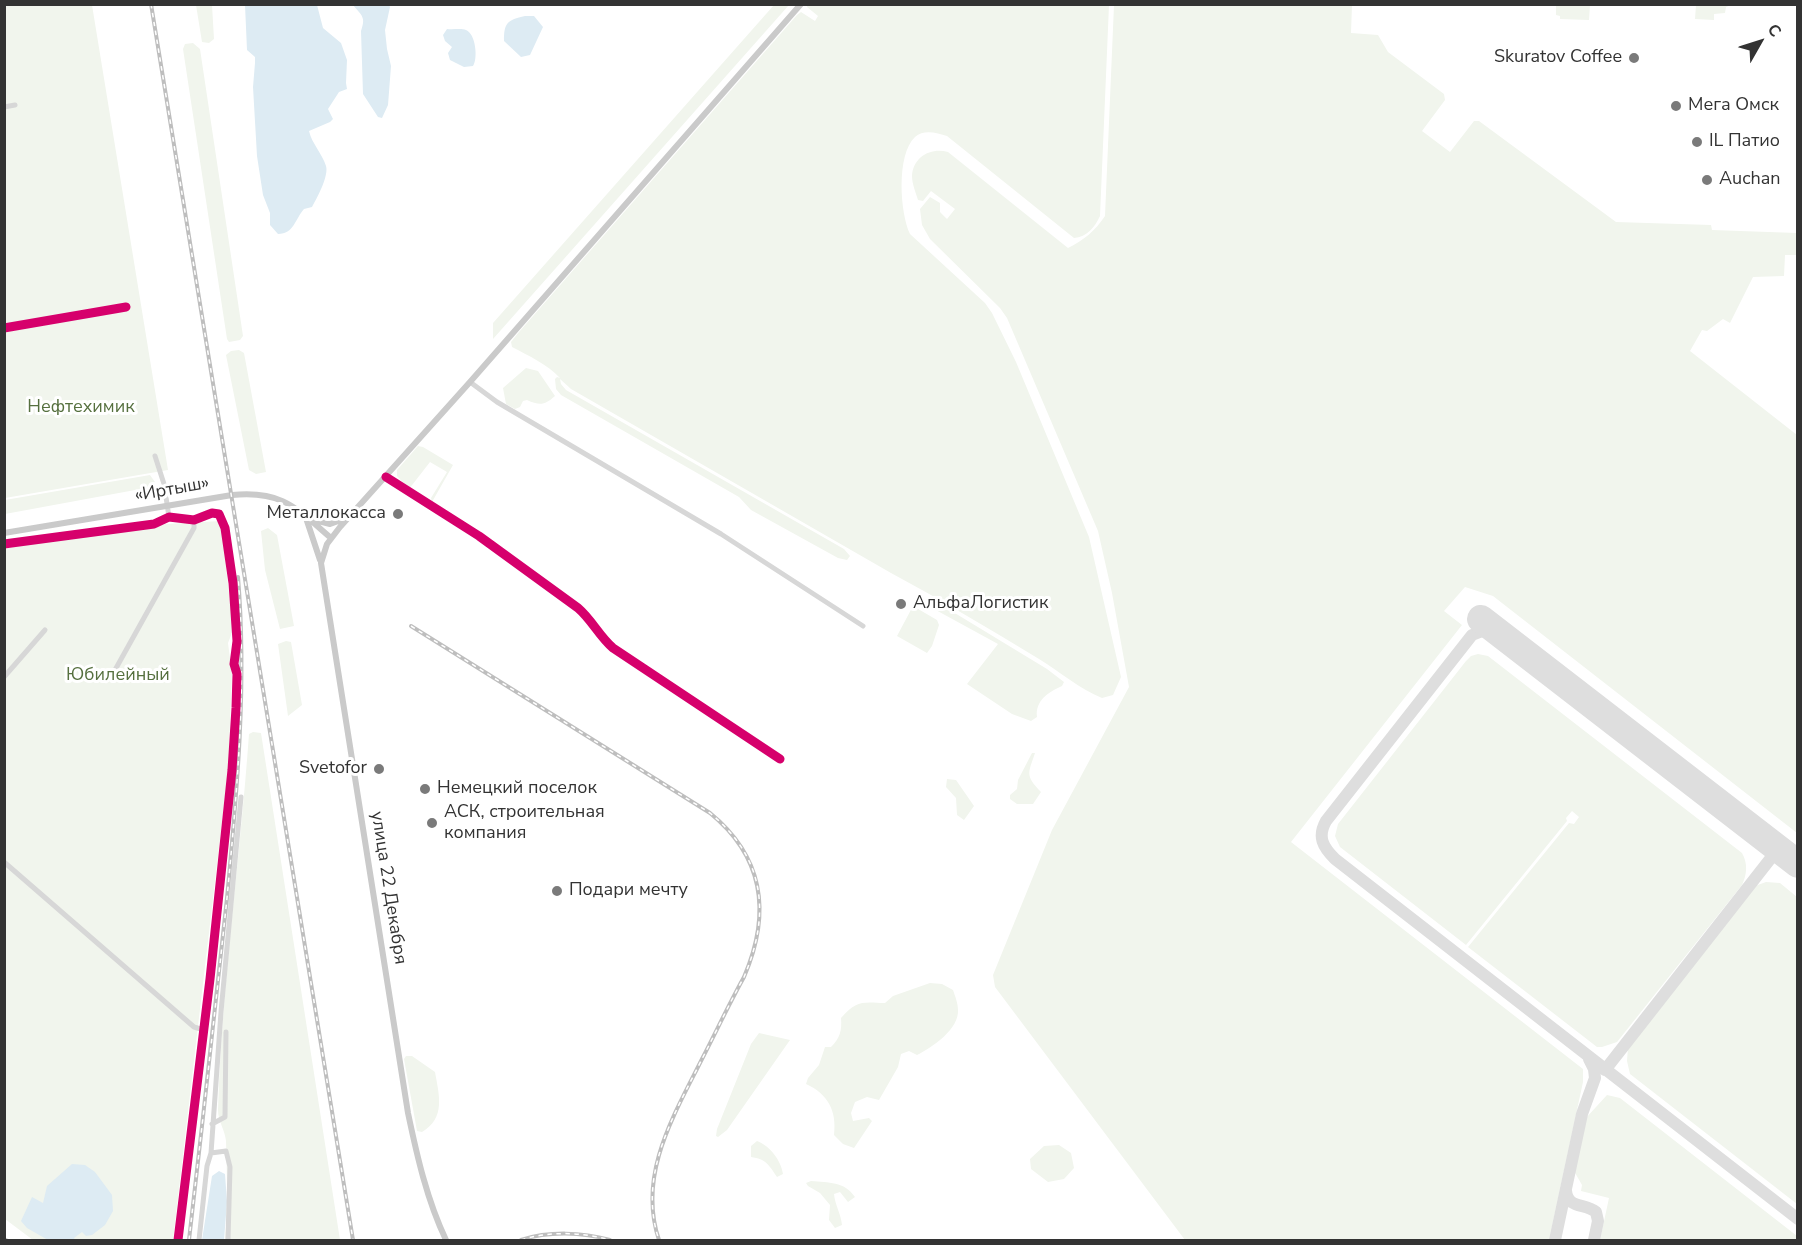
<!DOCTYPE html>
<html>
<head>
<meta charset="utf-8">
<style>
  body { margin:0 }
  #map { position:relative; width:1802px; height:1245px; overflow:hidden; background:#fff; font-family:"Nunito Sans",sans-serif }
  canvas { display:block }
  .frame { position:absolute; inset:0; border:6px solid #333; pointer-events:none }
  .north { position:absolute; left:1730px; top:12px; width:60px; height:60px; -webkit-text-stroke:4px #fff; paint-order:stroke; rotate:51deg; font-size:16px; font-weight:700; line-height:24px; text-align:center; color:#333 }
  .north::after { content:''; display:block; margin:auto; width:21px; height:27px; background:#333; clip-path:polygon(50% 0,100% 100%,50% 72%,0 100%) }
</style>
</head>
<body>
<div id="map">
<canvas width="1802" height="1245"></canvas>
<div class="frame"></div>
<div class="north">С</div>
</div>
<script>
const c = document.querySelector('canvas').getContext('2d');
c.lineJoin = 'round';
function fillPath(path, color) { c.fillStyle = color; c.fill(path, 'evenodd'); }
function trace(path, color, width, dash) { c.strokeStyle = color; c.lineWidth = width; c.lineCap = dash ? 'butt' : 'round'; c.setLineDash(dash || []); c.stroke(path); }
function write(font, color, halo, rows, align = 'center') {
  c.font = font + ' "Nunito Sans",sans-serif'; c.lineWidth = 6; c.setLineDash([]); c.textBaseline = 'middle'; c.strokeStyle = halo; c.fillStyle = color; for (const [text, x, y, turn = 0] of rows) {
    c.save(); c.translate(x, y); c.rotate((+turn || 0) * Math.PI / 180); c.textAlign = isNaN(turn) ? turn : align; if (halo) c.strokeText(text, 0, 0); c.fillText(text, 0, 0); c.restore();
  }
}
fillPath(new Path2D(`
  M808,4L1109,5L1100,216C1095,227 1087,237 1074,238L947,136C937,133 924,129 915,137C896,155 900,213 910,234L985,303L992,313L1016,362L1089,537L1121,677L1113,695L1102,698C1080,689 1060,672 1039,659C990,629 941,600 891,573L571,389L560,379L561,384L566,390L844,549L850,556L847,560L838,558L751,510L739,497L561,395L556,389L555,379L557,377L560,378C547,364 529,356 512,347L511,342L519,332L797,15L801,12L815,21L818,16L807,7Z
  M5,5H92L168,470L5,498Z
  M196,5H212L214,39L209,43L202,42Z
  M774,5H789L493,339V323Z
  M1114,5H1352L1351,33L1378,35L1388,52L1444,94L1445,100L1422,131L1450,152L1474,121H1479L1616,222L1711,225L1712,230L1797,233V255H1785L1784,276L1753,277L1730,323L1723,319L1707,331L1702,330L1690,351L1797,435V833L1493,596L1465,587L1444,611L1462,625L1291,842L1583,1069V1082L1549,1240H1185L995,987L993,975L1052,830L1129,687L1112,593L1098,531L1007,318L1000,308L930,239L922,225L920,209L930,197L940,203V212L947,219L955,209L931,191L923,201L918,200C916,193 912,184 912,176C913,156 932,147 948,152L1068,248C1084,240 1095,231 1105,216Z
  M1556,5H1590L1589,20L1560,19V16L1556,15Z
  M1696,5L1731,4V5L1726,7L1725,13L1714,14V20L1695,19Z
  M193,43L200,49L243,336L240,340L229,342L227,339L183,49L185,44Z
  M239,350L244,353L266,472L256,474L249,470L226,355L231,351Z
  M526,368L538,371L555,396C545,405 540,406 527,400L523,401L520,407L515,409L506,404L503,388Z
  M418,446L423,447L453,465L432,502L431,498L447,472L430,462L409,489L397,476V470Z
  M150,475L155,482L146,488L5,514V500Z
  M221,521L233,630L228,643L232,674L228,770L173,1240H33L5,1219V547L166,524Z
  M268,528L277,535L294,626L280,629L265,570L261,531Z
  M928,600L935,601L1047,669L1064,682L1062,686C1048,692 1035,701 1037,717L1031,721L1012,714L967,684L998,644L923,603Z
  M913,606L937,620L939,625L932,646L927,653L897,636Z
  M286,641L291,642L302,705L288,716L278,644Z
  M1478,654L1488,656L1742,853C1748,864 1747,874 1742,885L1617,1042L1602,1047H1597L1468,947L1569,823L1574,824L1579,817L1572,811L1566,818L1567,821L1466,945L1340,847L1335,836L1338,824L1466,661L1471,656Z
  M253,732L261,733L340,1240H225C228,1207 227,1174 226,1141C225,1130 218,1121 218,1110C222,984 240,860 249,734Z
  M1032,753H1035C1028,774 1025,775 1041,792L1033,804H1017L1010,799V795L1017,789L1018,780Z
  M947,779L956,780L974,806L964,820L957,815L956,798L946,787Z
  M1766,882L1780,883L1797,897V1204L1630,1074L1627,1061L1628,1047L1750,891L1755,886Z
  M930,983L942,984L953,990C955,996 958,1003 958,1010C959,1029 933,1047 917,1055L909,1051L901,1054L898,1067L879,1100L867,1097L855,1102L851,1113L853,1121L869,1118L872,1121L854,1148L843,1144L834,1135C837,1111 828,1094 806,1084L808,1078L819,1065L825,1047H831C840,1038 842,1031 841,1018C856,1000 863,1002 885,1003L893,996Z
  M759,1033L790,1040L727,1130L718,1137L716,1136L717,1129L751,1044Z
  M406,1056H412L435,1072C439,1095 446,1118 422,1132L417,1131L404,1059Z
  M1607,1095L1620,1098L1797,1236V1240H1600L1609,1198L1581,1191L1582,1185L1574,1171L1585,1119Z
  M757,1141C770,1146 781,1160 783,1174L777,1177C769,1165 766,1159 751,1157V1146Z
  M1059,1145L1071,1153L1074,1168L1064,1179L1048,1182L1031,1169L1030,1159L1044,1146Z
  M811,1181C829,1183 844,1181 855,1197L848,1202L840,1192L834,1194C835,1205 841,1214 842,1225L835,1228L829,1220L830,1205L820,1193L808,1186L806,1183Z`), '#f1f5ed');
fillPath(new Path2D(`
  M245,5H317L323,28L341,43L347,60L346,83L347,89L339,92L328,109L333,119L330,122L309,131C312,144 322,153 326,166C329,176 317,198 312,207L304,209C295,219 294,234 278,234L270,225V213L263,195L257,156L253,87L255,63V57L247,50Z
  M353,5H389L390,7L385,30L387,49L391,66L388,105L382,118L378,117L363,94L361,31C366,17 362,16 353,5Z
  M525,16H534L543,27L530,55L521,57L504,41C504,23 507,20 525,16Z
  M447,29C453,30 461,28 466,30C476,34 478,59 473,66L464,67L450,60L448,53L452,47L445,41L443,35Z
  M72,1164L85,1165L95,1172L112,1195L113,1211L105,1225L92,1235L86,1236L82,1232L74,1238L75,1240H48L27,1228L21,1221L32,1197L43,1203L47,1186Z
  M219,1171L225,1174L227,1202L224,1240H202L212,1176Z`), '#ddebf3');
trace(new Path2D(`
  M1499,632L1485,630L1472,635L1326,821C1317,837 1323,847 1335,859L1798,1219
  M1605,1070L1778,849
  M1566,1191C1568,1209 1585,1203 1596,1212L1598,1221L1594,1240
  M1555,1240L1582,1114L1595,1078L1594,1069L1589,1059`), '#dedede', 12);
trace(new Path2D(`
  M1481,619L1798,864`), '#dedede', 28);
trace(new Path2D(`
  M4,107L15,105
  M4,328L126,307
  M470,382L497,402L721,534L863,626
  M155,456L164,484L169,517
  M386,477L479,536L578,608C592,620 599,636 613,648L780,759
  M4,544L154,524L169,517L194,520L212,513L219,514L225,528L233,583L237,641L234,664L237,674L236,708L232,770L210,979L178,1240
  M115,670L194,528V520
  M4,677L45,630
  M4,862L194,1027L204,1030
  M212,1124L225,1117L226,1032
  M211,1153L226,1151L230,1167L228,1240
  M199,1240L207,1166L211,1153L221,1012L241,797`), '#d7d7d7', 5);
trace(new Path2D(`
  M306,518L320,560
  M311,519L330,524L344,519
  M4,533L232,495C282,490 296,508 331,538
  M446,1240C427,1200 417,1156 408,1113L321,563L327,544L340,527L470,382L801,4`), '#cacaca', 6);
const rail = new Path2D(`
  M151,4L353,1240
  M411,626L710,813C765,858 771,914 744,977C729,1004 716,1032 702,1059C674,1115 637,1175 659,1240
  M4,1240H6
  M189,1240C202,1126 215,1013 227,898C237,791 247,685 238,577
  M521,1240C549,1231 582,1232 610,1240`);
trace(rail, '#bebebe', 4);
trace(rail, '#fff', 1.5, [4.5]);
trace(new Path2D(`
  M4,328L126,307
  M386,477L479,536L578,608C592,620 599,636 613,648L780,759
  M4,544L154,524L169,517L194,520L212,513L219,514L225,528L233,583L237,641L234,664L237,674L236,708L232,770L210,979L178,1240`), '#d6006c', 9);
for (const [x, y, r, color] of [
  [1634,58,6,"#7a7a7a"],
  [1676,106,6,"#7a7a7a"],
  [1697,142,6,"#7a7a7a"],
  [1707,180,6,"#7a7a7a"],
  [398,514,6,"#7a7a7a"],
  [901,604,6,"#7a7a7a"],
  [379,769,6,"#7a7a7a"],
  [425,789,6,"#7a7a7a"],
  [432,823,6,"#7a7a7a"],
  [557,891,6,"#7a7a7a"]
]) { const dot = new Path2D(); dot.arc(x, y, r, 0, 2 * Math.PI); c.fillStyle = color; c.fill(dot); trace(dot, '#fff', 2); }
write('18px', '#333', '#fff', [
  ["Skuratov Coffee",1622,58,"right"],
  ["Мега Омск",1688,106],
  ["IL Патио",1709,142],
  ["Auchan",1719,180],
  ["Металлокасса",386,514,"right"],
  ["АльфаЛогистик",913,604],
  ["Svetofor",367,769,"right"],
  ["Немецкий поселок",437,789],
  ["АСК, строительная",444,813],
  ["компания",444,834],
  ["Подари мечту",569,891]
], 'left');
write('18px', '#56703f', '#fff', [
  ["Нефтехимик",81,408],
  ["Юбилейный",118,676]
]);
write('18px', '#333', '#fff', [
  ["«Иртыш»",172,490,-10],
  ["улица 22 Декабря",388,888,81]
]);
</script>
</body>
</html>
